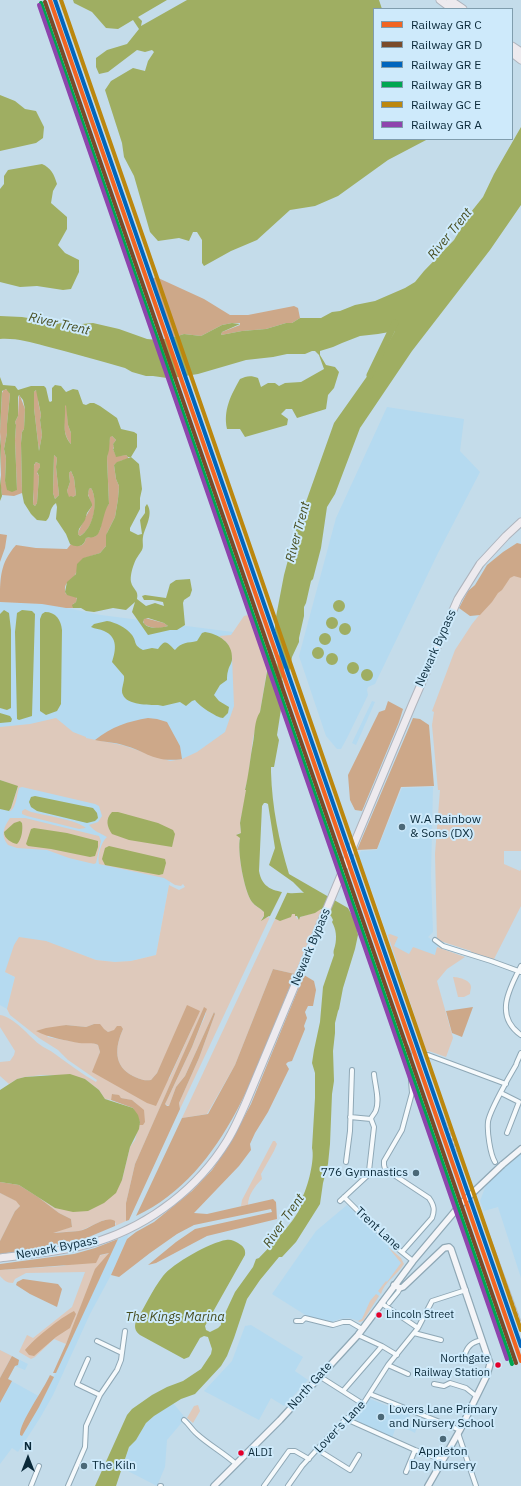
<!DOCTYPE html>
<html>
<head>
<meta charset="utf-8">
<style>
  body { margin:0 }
  #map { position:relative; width:521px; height:1486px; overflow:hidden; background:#c4dcea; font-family:"IBM Plex Sans",sans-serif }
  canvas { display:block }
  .legend { position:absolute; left:373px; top:8px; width:140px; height:132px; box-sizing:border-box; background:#ceeafb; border:1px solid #809dad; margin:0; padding:5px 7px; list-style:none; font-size:12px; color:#0a2939 }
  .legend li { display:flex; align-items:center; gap:8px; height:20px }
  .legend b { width:20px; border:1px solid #809dad }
  .north { position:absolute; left:8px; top:1438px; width:40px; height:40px; -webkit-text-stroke:3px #ceeafb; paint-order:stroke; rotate:0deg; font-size:11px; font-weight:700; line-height:16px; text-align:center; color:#0a2939 }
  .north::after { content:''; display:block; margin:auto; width:14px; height:18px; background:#0a2939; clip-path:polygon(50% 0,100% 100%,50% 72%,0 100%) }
</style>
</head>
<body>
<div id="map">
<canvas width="521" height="1486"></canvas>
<ul class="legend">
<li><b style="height:5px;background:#f26522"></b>Railway GR C</li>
<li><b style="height:5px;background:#7a4b2a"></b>Railway GR D</li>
<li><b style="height:5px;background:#0065bd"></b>Railway GR E</li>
<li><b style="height:5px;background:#00a651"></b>Railway GR B</li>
<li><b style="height:5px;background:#bc870e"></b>Railway GC E</li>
<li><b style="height:5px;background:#8e44ad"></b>Railway GR A</li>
</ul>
<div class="north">N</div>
</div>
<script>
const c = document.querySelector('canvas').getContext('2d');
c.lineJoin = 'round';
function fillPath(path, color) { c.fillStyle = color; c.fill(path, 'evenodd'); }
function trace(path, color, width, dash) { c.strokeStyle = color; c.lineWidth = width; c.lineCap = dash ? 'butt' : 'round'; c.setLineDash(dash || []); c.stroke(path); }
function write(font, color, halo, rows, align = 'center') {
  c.font = font + ' "IBM Plex Sans",sans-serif'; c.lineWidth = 4; c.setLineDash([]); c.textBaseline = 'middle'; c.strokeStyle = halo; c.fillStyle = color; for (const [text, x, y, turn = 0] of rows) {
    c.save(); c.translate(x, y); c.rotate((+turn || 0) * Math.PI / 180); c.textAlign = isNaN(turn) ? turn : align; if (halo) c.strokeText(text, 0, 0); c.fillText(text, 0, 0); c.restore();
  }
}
fillPath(new Path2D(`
  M387,407L464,419L460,451L480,472L438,553L375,684L368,687L367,690L368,695L347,738L341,749H337L326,736L299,656L336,518Z
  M0,602L47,604L101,615L233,632L241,695L223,750L186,827L168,890L156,955L131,961L115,962L96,960L77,953L5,972L15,977L7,1009L0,1005Z
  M372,701L375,702L356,745L352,743Z
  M433,787L431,875L433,932L428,937L437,944L438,947L427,978L404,986L372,890L366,885L357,860L361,851L377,850L402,788Z
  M521,1153V1278L498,1207L484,1211L480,1201L486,1185Z
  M347,1205L380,1236L403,1262L394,1277L390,1280L382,1290L377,1301L362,1322L349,1318L340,1319L332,1322L307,1316L272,1294L316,1231Z
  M129,1234L111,1275L90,1314L53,1395L40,1418L18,1452L12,1448L0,1464V1350L28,1364L25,1370L15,1366L8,1379L42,1398L39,1407L118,1239Z
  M251,1325L303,1357L295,1371L308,1380L284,1406L271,1398L259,1420L204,1391L232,1361L245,1326Z
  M368,1398L410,1415L407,1423L417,1427L415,1433L397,1424L392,1438L353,1423L352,1419Z
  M173,1403L183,1415L184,1420L167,1440L165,1467L157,1486L122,1468L130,1445L136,1440L146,1423L154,1416Z`), '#b5daf0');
fillPath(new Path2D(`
  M512,574H521V851H504V864L520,871L521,869V906L493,961L469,955L471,951L437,940L435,854L440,790H438L432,725L434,712L432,711L455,650L472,624Z
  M252,614L262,621L270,645V652L260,712L253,738L248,778L245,789L247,790L240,823L241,833L237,834L240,837C237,850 244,891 252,902C255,906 260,908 264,912V916L261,919L270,917L180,1109L179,1103L199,1058L215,1014L214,1012L185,1076L176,1087L169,1106L165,1104L167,1100L192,1047L201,1025L204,1019L206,1013L204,1008L135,1164L126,1203V1221L115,1226L116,1223L104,1220L80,1231L49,1233L72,1227L71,1219L59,1213L38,1197L55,1208L122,1180L130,1147L135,1140L139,1125H143C141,1116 141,1104 131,1100C128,1099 124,1099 121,1098C118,1096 117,1095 113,1094L111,1100L105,1099L99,1090L85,1079L55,1075H42L25,1077L17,1079L9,1084L0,1076V1062L10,1061L14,1055L15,1051L0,1027V1015C14,1017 29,1036 39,1044C44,1048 50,1050 55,1054C69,1064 82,1074 96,1082L97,1080L68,1060L58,1050L39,1038L10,1015L7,1009L15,977L5,972L14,945L19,937L46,941L96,960L115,962L131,961L156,955L169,885L179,890L185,887L183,884L181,886L175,885L164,878L99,864C97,856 101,842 107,837C99,832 96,833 89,825L98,822L102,816L99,806L95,804L22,787L19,788C16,797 17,807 9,812L11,808L18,787L0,780V727L30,724L56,718L73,732L86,737V738L122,745L170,761L182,759L197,752L225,732L234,706L232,657L227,643L219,636L231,635L244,616ZM182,1020L193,1026L169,1079L133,1094L93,1072L100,1052L98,1045L93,1043H82L47,1037L59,1027L66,1025L86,1027L94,1024L108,1032L123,1029C115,1047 113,1066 133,1076C140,1079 143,1081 151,1080L157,1073Z
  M25,809L31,812C44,815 77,820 86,828L79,829L27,816L22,814V811Z
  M10,818H25L99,836L101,841L96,863L94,864L69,858L47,850L17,848L8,845C0,835 4,827 10,818Z
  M320,909H322L295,974L273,969L235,1065L207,1114L182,1118L275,919C282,921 286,919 291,914H295L297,919C304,914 313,915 320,909Z
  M390,934L398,937L394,946L409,954L413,947L435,955L437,947L465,957L447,969L437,981L453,1038L446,1057L426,1050L388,935Z
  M453,977C458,977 471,980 471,987C471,989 470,991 470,994L464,997H458Z
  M273,1141H275L277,1144L274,1151L261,1174L262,1179C255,1186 248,1195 248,1205L241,1206L242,1200Z
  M0,1193L17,1201L20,1206L15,1211L0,1241Z
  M388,1247L401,1258L404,1264C397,1275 384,1282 381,1294L378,1291L386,1281L387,1282L401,1263Z
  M113,1249L83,1301L66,1344L54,1339L35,1357L31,1359L19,1352L27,1335L33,1338L72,1307L85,1272L26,1273L15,1279L13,1283C6,1283 4,1280 0,1276V1270L63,1266L109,1253Z
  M376,1294L379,1296L363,1321L360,1322L352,1319L358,1321L362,1319L370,1301Z
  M0,1350L12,1356L0,1378Z
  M198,1405L200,1411L193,1423L187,1418L194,1406Z`), '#dec9bb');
fillPath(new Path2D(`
  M156,277L204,299L230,315H248L294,306L298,308L300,318L292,323H286L266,329L242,331L221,335L222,332L240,325V323H232L222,325L201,336L184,334L171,338L151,279Z
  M4,389L8,390L10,394L7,424V433L4,449L6,458L5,481L9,491L17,490L15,440L16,425L15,422L18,416L19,396H20L25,409L24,429L22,432L21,443L22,493L14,496L2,495L1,488V446L0,432L2,393Z
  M36,390L38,393V401L41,415L40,420L42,435L39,451L34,408V392Z
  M65,405H67L68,425L71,433V444C62,434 64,418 65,405Z
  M110,436H112L116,440L113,444L114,447L113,449L116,456L126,455L128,457V459L120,461L114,465L116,479L119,486L118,499L115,517L107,533L106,546L100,553L85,558C81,563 78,570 75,575C71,582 62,582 66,594L76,597C78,600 76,603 73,604V608H66L42,604L0,602C0,578 0,563 16,545L36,548L67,549L71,544C79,547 84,547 86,538L96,536L100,530L104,510L109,504L107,458Z
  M54,455L57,458L56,467L59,495L55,499L53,493Z
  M36,462L40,464V467L37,473L39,476L37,503L35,506L33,504C35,493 29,470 36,462Z
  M71,471L74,478L76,495L73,497H68L67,491L70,482L69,473Z
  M91,488C99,501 94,528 80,536L78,534C79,529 88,512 92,506L88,494L89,489Z
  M0,534L7,535L5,548L0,562Z
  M517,543L521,544V578L514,576L510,578L502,590L498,593L492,602L480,615L470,616L459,608L468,591L475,585L487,565L503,552Z
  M145,618L164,623L168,626C159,629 151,629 144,624L143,620Z
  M388,701L403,709L399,722L362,811L355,810L350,800L348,775L379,712L385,710Z
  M148,718L157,719L167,722L180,746L182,759C154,763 148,752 123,745C114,742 104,742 95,740C111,727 129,721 148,718Z
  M413,718L420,719L429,725L434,786L401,787L377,849L357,850Z
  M273,969L295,974C259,1060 228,1173 136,1216L182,1118L208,1114L235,1065Z
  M304,975L314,981L316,990L313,1006H308L305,1012L307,1018L304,1026L305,1029L292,1061L288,1062L286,1064L289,1069L268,1112L255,1133L250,1144L251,1150L239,1166L194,1213L207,1214L273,1199L276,1202L277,1219L207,1236L156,1263L148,1265L176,1242L195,1229L272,1212L271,1209L194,1225L177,1234L150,1253L119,1277L111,1275L127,1239L136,1232L154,1222L192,1191L212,1170L229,1145L251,1104Z
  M187,1005L200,1011L156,1106L147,1103L92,1072L100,1052L98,1045C92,1042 86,1044 79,1043C64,1040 50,1038 36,1031L46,1028L66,1025L86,1027L94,1024H100L104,1029L108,1032L114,1030L117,1026H121L123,1029C115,1047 113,1066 133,1076C140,1079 143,1081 151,1080L157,1073Z
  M204,1007L207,1009L192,1047L167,1100L165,1104L167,1106H169L176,1087L185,1076L214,1012L215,1014L199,1058L179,1103L180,1109L129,1220L126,1221V1203L135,1164Z
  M473,1007L462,1037L452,1033L446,1011Z
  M112,1094L119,1095L121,1098L132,1100L144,1110L145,1122L143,1125H139L140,1122L133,1108L111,1100Z
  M0,1182L19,1185L38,1197L59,1213L71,1219L72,1227L53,1233C62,1232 71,1232 79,1231C91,1229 104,1215 115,1221V1226L84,1239L66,1244L0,1254V1241L15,1211L20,1206L16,1201L0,1193Z
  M118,1239L56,1373H53L66,1344L74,1323L95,1269L109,1253L100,1255L96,1263L0,1270V1264L74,1254L95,1248Z
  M23,1279L58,1284L62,1289L57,1307L30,1294L16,1285L17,1282Z
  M74,1311L76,1314L70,1328L56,1337L34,1356L29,1355L25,1350C35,1338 60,1318 74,1311Z
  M12,1356L19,1360L18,1365L15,1366L8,1379L12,1381L0,1403V1378Z
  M50,1375L54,1377L39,1407L22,1436L20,1435C19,1423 44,1389 50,1375Z`), '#cda889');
fillPath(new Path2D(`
  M73,0H167L138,17L142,21L141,26L187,0H379L382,9H374V139H428L388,160L338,196L315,206L290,210L257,240L231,251L204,266L202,263V240L197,232H193L189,241L179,238L158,241L150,232L134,176L124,157L122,143L105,90L111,81L133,68L145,71L148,61L154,52L152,50L145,52L137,50L108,72L99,74L96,67V58L107,50L127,44L139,29L133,20L118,29L106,28L92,12L74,3Z
  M0,95L15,101L25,109L36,111L44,127L43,138L36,143L0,151Z
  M521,127V205L490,250L412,351L360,428L335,494L327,507L321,548L313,579L311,581L306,603L304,607V616L299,638V642L292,657L289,674L276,637L277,636L275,630V622L284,575L296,530L334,423L380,358L395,331L378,334L360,336L342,343L333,347L320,351V355L326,365L335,367L339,372L334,388L328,395L326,409L297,418L292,409H286L281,414L288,419L287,425L245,437L240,429H227C223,410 231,395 240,379C246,376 251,375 258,378L261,387L268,383H275L279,386L285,383L301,382L324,369L319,355L315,351H312L305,354H287L273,357L246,360L198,374L179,377L167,378L153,376H146L132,372L125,368C98,360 72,353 45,346C29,342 16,338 0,339V316L22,317L71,325L93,323L119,329L147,339L157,340L171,338L184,334L201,336L222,325L232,323L240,324L222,332L221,335L242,331L266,329L286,323H292L300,318H321L332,312L340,311L355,305L375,301L405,288L415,282L424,271L454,240L471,212L483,197L494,174Z
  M42,164C51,168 54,174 57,184L53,191L51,203L67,217V229L58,245L65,253L79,260V272L71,289L63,290L37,286L20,287L0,282V189L4,184V176L8,170Z
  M0,377L3,385L15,386L18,390L31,386H44L46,388L49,401L50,402L52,401V388L55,385L61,386L66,392L73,389L78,390L83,404L86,405L90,403H94L100,406L117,418L121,429L134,432L137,434V447L131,457H128L126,455L116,457L113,449L114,448L113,444L116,440L112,436L110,437L109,450L107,458L109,504C103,511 102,533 96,536C93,538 89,537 86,538C84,547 77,548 70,544L66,534L56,519L57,507L56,503C48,509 52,516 46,521L37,520L31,514L24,503L22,493L21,443L22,432L24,429L25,409L23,400L19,395L18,397V416L15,422L16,425L15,440L17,490L12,492L7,490L5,481L6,458L4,449L7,433V424L10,394L6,389L2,391L0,432ZM36,390L41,415L40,420L42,435L39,451L34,408V392ZM66,405L68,425L71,433V444C61,433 66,420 65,406ZM54,455L57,458L56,467L59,495L55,499L53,493ZM36,462L40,464V467L37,472L39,476L37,503L35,506L33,504L34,465ZM71,471L74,478L76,495L73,497L71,496L69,497L67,491L70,482L69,473ZM91,488C99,501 93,529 80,536L78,534L79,529L85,520L87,513L92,506V504L88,495L89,489Z
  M0,436L1,446L0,475L2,496L0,501Z
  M131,457L139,464L142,489L140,498V509L130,528V531L138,535L142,534L140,520L145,513V507L147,504C154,514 145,527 143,537C142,542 144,546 142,550C139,555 136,558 134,564C132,569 130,577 131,582C133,590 139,590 137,599L146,606L155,603L164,606L163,602L153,600H144L142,596L145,595L166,598L170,584L176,580L190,579L192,590L190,596L184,600L183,603L185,625L177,630H170L148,635L132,612L135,602L126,610L113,608L94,612L86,611L81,608H73L72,605L76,602L77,598L67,595L65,592L67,582L76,574L77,564L83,558L100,553L106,546V535L115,517L118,499L119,486L116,479L114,465L117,462ZM148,618L164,623L168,626C160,628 147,630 143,622L144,619Z
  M333 606a6 6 0 1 1 12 0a6 6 0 1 1-12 0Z
  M4,610L9,613L11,630V708L7,710L0,708V614Z
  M22,610L32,611L35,614L32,716L19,720L17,719L15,632L17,613Z
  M45,612C56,612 61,620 62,630L61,704L57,711L46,715L40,711V619L42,614Z
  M326 623a6 6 0 1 1 12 0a6 6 0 1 1-12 0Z
  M107,621C115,622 127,628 132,635C137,642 133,645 143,650L152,648L158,649C166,637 168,644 175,650C181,642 188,643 197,641L202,633L205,632C218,634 233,642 232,659C232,663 229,666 228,671C227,674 227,677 227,680L220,685L214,695L219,701L229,707L228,713L223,718C217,718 198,705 195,700L192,701L186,706L180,702L163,706L158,705C149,705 127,705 123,695C120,690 125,682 124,676L112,662C116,650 118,637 104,631C100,629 95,629 91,627L94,624Z
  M339 629a6 6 0 1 1 12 0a6 6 0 1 1-12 0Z
  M319 639a6 6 0 1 1 12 0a6 6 0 1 1-12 0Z
  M270,645L283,681L284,690L277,735L279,740L274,767H271V772C272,807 279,841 289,874L348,908L355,921L358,935L355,949L343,988L339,1009L338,1011L335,1023V1033L333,1051L334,1081L332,1094L330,1144L328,1164L323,1183L320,1204L296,1242L282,1257H279L260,1280L247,1299L234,1338L227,1356L221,1366L195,1394L181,1399L154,1416L146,1423L136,1440L129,1447L116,1486H95L127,1415L132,1409L152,1395L167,1387L183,1381L201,1369L211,1354L212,1349L208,1337L204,1336L200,1338L189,1357L184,1359L140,1335C135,1331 134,1327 136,1321C145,1307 152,1290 163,1276C172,1264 211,1242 226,1240C231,1239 234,1241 238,1243C243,1246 246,1249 245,1255L205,1326L206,1330L210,1332L218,1328L221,1325V1322L235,1292L253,1267L256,1259L259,1258C269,1247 305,1213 302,1198C308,1187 315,1159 312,1148L315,1098V1073L312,1063L314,1050L320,1022L323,987L334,955C333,951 334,950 335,946C337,937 336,929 332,922L333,920L331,916L321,909L315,913L300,917L299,920L297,916H295V914H292L291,917L280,921L269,916L261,921L264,916V912C260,908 255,906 252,902C244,891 237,850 240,838L236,835L241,833L240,823L246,790H245C249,774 250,758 253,743C255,733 254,721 260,712L268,666ZM264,803H266L268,804L275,848L269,865L293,882L304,893C299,892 294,894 289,893C273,891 262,888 259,871L262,806Z
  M312 653a6 6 0 1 1 12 0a6 6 0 1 1-12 0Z
  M326 659a6 6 0 1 1 12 0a6 6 0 1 1-12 0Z
  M347 668a6 6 0 1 1 12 0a6 6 0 1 1-12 0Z
  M361 675a6 6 0 1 1 12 0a6 6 0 1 1-12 0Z
  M0,713L10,716L12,719L11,722L0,723Z
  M0,780L18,786L11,808L9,811L0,809Z
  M35,796L93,808L97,813L98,818L95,821L87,823L37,811L31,807L29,802L31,797Z
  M112,812H118L158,823L173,830L175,834L172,847L129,840L112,834C107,827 105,819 112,812Z
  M20,821L22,823C23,829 22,839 17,844C12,843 4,839 4,832L14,823Z
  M34,828L67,833L98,841V847L95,856L90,857L51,849L28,846L26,844L31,829Z
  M109,846L165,859L166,863L163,874L159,875L105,865L102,859L105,848Z
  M70,1074L85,1079L99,1090L105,1099L133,1108L138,1115L140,1122L139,1129L130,1147L122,1180L116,1193L104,1203L88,1211L73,1212L55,1208L19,1185L0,1182V1090L17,1079L25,1077Z`), '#9fae62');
fillPath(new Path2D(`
  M171,336L185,378L180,379L165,337Z
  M273,630L289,676L287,675L274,638L275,635Z
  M270,644L272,645L285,681V687Z
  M283,890L288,891L274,921L269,918Z`), '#c4dcea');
trace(new Path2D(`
  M370,375L395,323
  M278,682L284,649`), '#9fae62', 7);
const street = new Path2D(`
  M435,940L443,946L491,961L521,972
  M521,966C509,989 494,1016 521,1035
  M400,1042L406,1047L409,1054L412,1093L402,1130L384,1161V1165L385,1169L429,1198C434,1205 435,1210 432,1218L402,1252
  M428,1055L506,1084
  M501,1093L519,1102L507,1133
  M350,1117L371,1119
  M346,1162L350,1131L352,1070
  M495,1162C490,1154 487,1131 488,1122C489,1112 510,1075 516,1065L517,1062L521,1053
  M344,1197L388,1241L413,1261
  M340,1201L367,1176L369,1171L374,1127L371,1119C372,1115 375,1114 376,1110C380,1099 375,1086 374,1074
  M381,1303L418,1328
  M389,1303L398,1292L400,1288
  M296,1321H302L305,1318L333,1325L343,1322H350L362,1329
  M414,1333L441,1340
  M358,1335L382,1346L397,1355
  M97,1341L122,1353
  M465,1354C468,1345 473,1342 482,1340
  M88,1359L77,1384L100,1395
  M388,1365L408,1374
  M319,1376L363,1404
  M434,1384L444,1386L450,1383L466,1388L476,1396
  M343,1391L382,1346
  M370,1394L460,1430
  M346,1419L415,1450L443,1460
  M184,1420C189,1424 192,1430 197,1434C209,1445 224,1453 236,1464
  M458,1433L476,1486
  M318,1450L350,1470L359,1455
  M406,1472L415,1450
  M31,1486L39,1466
  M68,1486L85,1447L86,1426L100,1395L117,1370L121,1360L125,1331
  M160,1486H161
  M264,1486L289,1451H295L309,1459
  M288,1486L302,1466L331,1434L346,1419L357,1412L363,1404L388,1365L418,1328L432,1301L466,1290`);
const secondary = new Path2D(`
  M502,1165L521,1149
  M394,1285L400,1288L403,1287L444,1248L449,1247L451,1249L490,1364L487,1375L460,1430L428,1486
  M214,1486L280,1420L358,1335L413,1261L461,1204`);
const highway = new Path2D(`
  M440,0L452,9
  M450,0L463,9
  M512,46L521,52
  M512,53L521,60
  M0,1258C33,1254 68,1251 99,1241C151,1224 198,1188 227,1141C235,1128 241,1114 247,1100L412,705L458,599L480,564L506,536L521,522`);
trace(street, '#8fa8b6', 6);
trace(secondary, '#8fa8b6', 8);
trace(highway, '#aeb4bd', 9);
trace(street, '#f6fafc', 4);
trace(secondary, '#f4f5f8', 5.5);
trace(highway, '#edeaee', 7);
const rail = new Path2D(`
  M439,1108L462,1162L521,1324`);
trace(rail, '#b4bbc0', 2.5);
trace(rail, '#ceeafb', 1, [3]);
const secondaryBridge = new Path2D(`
  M461,1204L502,1165`);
trace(secondaryBridge, '#8fa8b6', 8, []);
trace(secondaryBridge, '#f4f5f8', 5.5);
trace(new Path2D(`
  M50,0L521,1361`), '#f26522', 4);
trace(new Path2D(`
  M45,2L516,1363`), '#7a4b2a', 4);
trace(new Path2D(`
  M55,0L521,1346`), '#0065bd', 4);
trace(new Path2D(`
  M41,3L512,1364`), '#00a651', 4);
trace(new Path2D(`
  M61,0L521,1330`), '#bc870e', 4);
trace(new Path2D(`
  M39,5L507,1359`), '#8e44ad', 4);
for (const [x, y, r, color] of [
  [402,827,4,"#4b6877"],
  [416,1173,4,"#4b6877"],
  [379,1315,3.5,"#e4002b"],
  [498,1365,3.5,"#e4002b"],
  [381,1417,4,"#4b6877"],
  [443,1439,4,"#4b6877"],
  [241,1453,3.5,"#e4002b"],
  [84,1466,4,"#4b6877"]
]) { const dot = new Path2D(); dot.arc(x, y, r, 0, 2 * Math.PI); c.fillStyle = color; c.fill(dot); trace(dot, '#ceeafb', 1.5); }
write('11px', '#0a2939', '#ceeafb', [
  ["Lincoln Street",386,1315],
  ["Northgate",490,1359,"right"],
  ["Railway Station",490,1373,"right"],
  ["ALDI",248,1453]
], 'left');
write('12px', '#0a2939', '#ceeafb', [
  ["Newark Bypass",436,648,-66],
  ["Newark Bypass",311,947,-67],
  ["Trent Lane",378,1229,43],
  ["Newark Bypass",57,1248,-11],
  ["North Gate",310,1386,-48],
  ["Lover's Lane",340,1427,-46]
]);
write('12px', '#0a2939', '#ceeafb', [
  ["W.A Rainbow",410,820],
  ["& Sons (DX)",410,834],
  ["776 Gymnastics",408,1173,"right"],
  ["Lovers Lane Primary",389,1410],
  ["and Nursery School",389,1424],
  ["Appleton",443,1452,"center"],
  ["Day Nursery",443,1466,"center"],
  ["The Kiln",92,1466]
], 'left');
write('italic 13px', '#484e21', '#ceeafb', [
  ["River Trent",450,234,-51],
  ["River Trent",59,324,13],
  ["River Trent",298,532,-75],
  ["River Trent",284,1221,-55],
  ["The Kings Marina",175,1317]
]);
</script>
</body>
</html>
